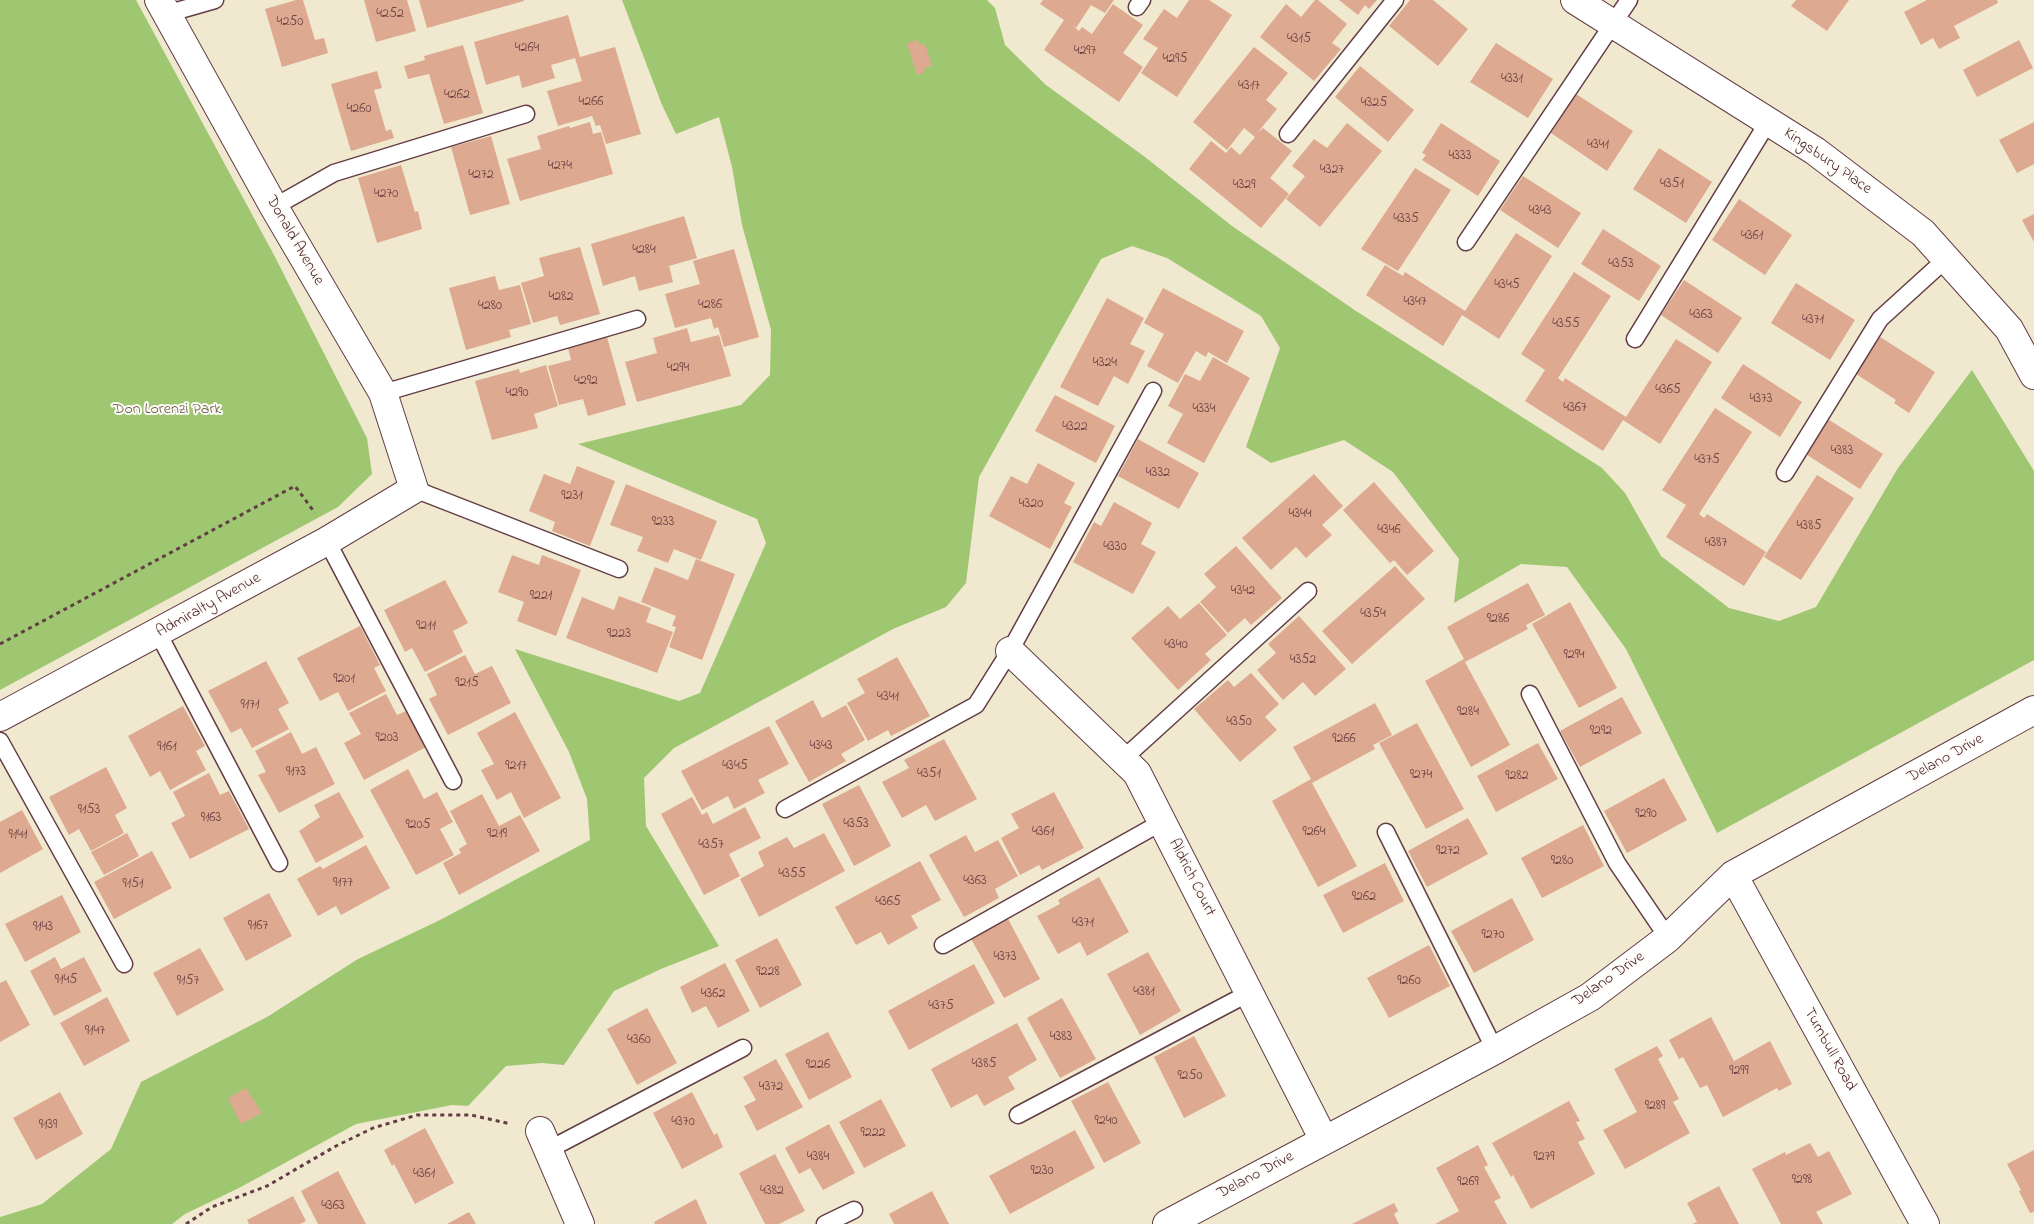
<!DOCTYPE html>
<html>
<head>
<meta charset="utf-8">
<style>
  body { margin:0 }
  canvas { display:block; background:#f0e9cf }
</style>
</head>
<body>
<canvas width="2034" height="1224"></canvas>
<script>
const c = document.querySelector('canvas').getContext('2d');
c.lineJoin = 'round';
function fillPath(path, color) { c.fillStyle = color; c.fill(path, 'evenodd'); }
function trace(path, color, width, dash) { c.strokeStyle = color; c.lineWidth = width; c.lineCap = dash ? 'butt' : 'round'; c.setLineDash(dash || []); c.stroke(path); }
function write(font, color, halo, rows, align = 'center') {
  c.font = font + ' "Indie Flower",sans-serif'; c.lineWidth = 4; c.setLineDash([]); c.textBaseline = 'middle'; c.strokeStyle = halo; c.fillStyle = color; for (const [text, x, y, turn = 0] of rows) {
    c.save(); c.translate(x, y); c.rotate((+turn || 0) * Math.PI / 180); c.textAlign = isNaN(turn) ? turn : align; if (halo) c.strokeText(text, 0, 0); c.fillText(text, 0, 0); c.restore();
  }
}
fillPath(new Path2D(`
  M0,0H136L274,255L367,438L372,474L338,507L0,690Z
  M622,0H987L995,8L1005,45L1046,85L1145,157L1232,226L1356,311L1602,468L1625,493L1661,556L1729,608L1779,621L1816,607L1898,468L1972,370L2034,471V660L1717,833L1626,649L1567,567L1521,564L1454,603L1459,559L1393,472L1344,440L1271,463L1246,447L1280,348L1261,316L1167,258L1132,246L1101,259L979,477L966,583L946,607L893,629L674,748L644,778L646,826L719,946L661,969L614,991L564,1065L542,1063L506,1066L468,1106L452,1105L356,1124L239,1188L185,1214L172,1224H0V1217L42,1204L111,1149L141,1082L267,1017L358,959L440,920L590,840L587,799L569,752L515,649L679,701L700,693L766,543L757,519L578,444L741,405L770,375L771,330L742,225L732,167L719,117L676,134L662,105Z`), '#9fc772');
fillPath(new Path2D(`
  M296,0H303L315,40L324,38L328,53L282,67L265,9Z
  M364,0H407L416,31L376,42Z
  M419,0H524V1L427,28Z
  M1043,0H1114L1105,13L1091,5L1076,28L1069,23L1079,31L1082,27L1092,34L1113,4L1143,25L1123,53L1143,67L1119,102L1044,50L1064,20L1040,4Z
  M1189,0H1209L1232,15L1177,97L1141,73L1158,48L1143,39L1164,9L1177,18Z
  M1315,0H1318L1347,24L1332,43L1341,49L1314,81L1260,37L1286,4L1301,17Z
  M1339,0H1377L1369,9L1365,5L1358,15Z
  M1410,0H1433L1468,29L1438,66L1389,26Z
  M1796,0H1849L1827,31L1791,6Z
  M1927,0H1997L1998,3L1954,26L1960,38L1939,49L1933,38L1921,45L1904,12Z
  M568,15L580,57L615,47L641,134L606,144L600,125L596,126L592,116L558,126L547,91L582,81L575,58L551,65L555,78L522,88L519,75L486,85L474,42Z
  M917,40L920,45L925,44L932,66L924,68L925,72L917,75L907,43Z
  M2019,40L2033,68L1977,97L1963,70Z
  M1496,43L1553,79L1528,118L1470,82Z
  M463,45L483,113L444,124L429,74L408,79L404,66L425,60L424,56Z
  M1254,47L1288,73L1266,100L1277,109L1258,132L1263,128L1292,151L1270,178L1289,194L1261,228L1189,169L1211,141L1226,153L1231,147L1240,155L1255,137L1244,128L1227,150L1193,122Z
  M1360,66L1414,110L1388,142L1335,97Z
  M377,71L382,88L374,90L386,131L391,129L394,138L351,151L331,84Z
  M1576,94L1633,131L1607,171L1551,133Z
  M590,122L593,134L601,132L613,174L520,201L507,159L541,149L537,136L569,126L570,128Z
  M2034,122V164L2017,173L1999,140Z
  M1347,123L1382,151L1320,227L1286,199L1305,176L1292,166L1314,139L1327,148Z
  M1441,123L1500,161L1478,196L1422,160L1426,155L1422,153Z
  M491,136L510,204L470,215L451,147Z
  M1659,148L1712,182L1686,223L1633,189Z
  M401,165L415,212L418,211L422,229L377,243L358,178Z
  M1415,168L1451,190L1398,271L1361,249Z
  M1523,176L1581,213L1558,248L1500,210Z
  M1739,199L1792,235L1765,275L1712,240Z
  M2034,214V242L2022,220Z
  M684,216L697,258L669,266L673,282L639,291L635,276L603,286L591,244Z
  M1603,229L1661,266L1639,301L1581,264Z
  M1516,233L1552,256L1499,339L1462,315L1443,346L1366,295L1385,265L1403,276L1405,272L1465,311Z
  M580,247L600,314L560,325L557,316L533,323L521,283L544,276L539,258Z
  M734,249L759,337L724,347L718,327L714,329L711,318L675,328L665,294L700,284L693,261Z
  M1574,272L1611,296L1558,378L1563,382L1565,378L1626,417L1676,339L1712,362L1660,444L1623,420L1603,451L1525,401L1545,370L1521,354Z
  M495,276L499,290L520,285L531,324L509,330L511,337L466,350L449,288Z
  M1684,280L1742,318L1718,353L1661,315Z
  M1796,283L1855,320L1830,360L1771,323Z
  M1163,288L1244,331L1227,363L1208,352L1206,357L1196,351L1178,383L1147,366L1164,334L1144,323Z
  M1107,298L1144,318L1130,344L1145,351L1128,384L1114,376L1098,406L1060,387Z
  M687,328L691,342L719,335L731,376L637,402L625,362L657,353L653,338Z
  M1877,335L1935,372L1909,413L1894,403L1896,400L1853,372Z
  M607,337L626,405L588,416L583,399L559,405L548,366L571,360L568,348Z
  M1213,357L1250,378L1204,463L1167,443L1183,414L1168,406L1185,374L1200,381Z
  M1743,364L1802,402L1780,437L1721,398Z
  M546,365L558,406L534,414L538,428L492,440L475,381L519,369L520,373Z
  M1055,395L1115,426L1096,463L1035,431Z
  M1715,408L1752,432L1699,514L1704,518L1707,514L1766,552L1744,586L1666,537L1686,505L1662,490Z
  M1823,416L1883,454L1860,489L1801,451Z
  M1138,439L1199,473L1179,509L1118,476Z
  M1038,463L1075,483L1064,503L1072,507L1050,549L989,516L1011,476L1027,484Z
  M577,466L615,481L590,546L552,531L555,522L529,511L544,474L570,484Z
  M1314,474L1343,506L1322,525L1332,535L1306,558L1296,547L1271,570L1242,538Z
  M1817,475L1854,498L1801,580L1764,557Z
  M1374,482L1434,551L1407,575L1394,560L1390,563L1343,510Z
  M626,484L717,521L701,560L674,549L668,563L637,551L643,537L610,525Z
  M1114,502L1152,523L1141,544L1156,552L1133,594L1073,562L1094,522L1101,526Z
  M1236,546L1282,598L1251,625L1245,618L1228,633L1200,602L1216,587L1204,574Z
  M512,555L539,565L542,555L581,570L556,636L517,621L524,602L498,592Z
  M696,559L735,574L702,660L669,647L676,627L672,626L676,616L641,602L655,567L688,580Z
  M1395,566L1425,599L1352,664L1322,631Z
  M445,580L468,623L453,631L463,652L425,672L412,648L405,652L384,610Z
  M1528,583L1545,615L1526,625L1528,629L1465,662L1510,745L1471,767L1425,681L1464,659L1447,627Z
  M619,596L651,608L646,622L673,632L657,673L566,638L582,597L614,610Z
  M1570,602L1617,688L1579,708L1532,624Z
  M1199,603L1227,635L1205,654L1211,660L1178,690L1131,638L1168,606L1180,619Z
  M1299,616L1346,669L1315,696L1303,682L1283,700L1257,670L1276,653L1268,644Z
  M360,626L380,665L374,668L386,691L348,711L338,692L320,701L297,658Z
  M465,655L475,674L492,666L511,703L448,735L429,699L437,695L427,674Z
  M897,657L930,716L891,736L888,730L868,741L847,703L865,693L857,679Z
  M266,661L289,703L278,709L289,729L252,748L241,728L231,733L208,691Z
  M1251,673L1279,704L1265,717L1277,730L1240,762L1194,709L1228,680L1234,687Z
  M386,694L397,715L406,711L426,747L364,780L344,743L361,734L349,713Z
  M1622,697L1642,733L1580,767L1560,731Z
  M813,700L822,718L846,705L865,740L841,754L846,761L809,782L775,721Z
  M1375,703L1392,735L1373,745L1375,749L1312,783L1357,866L1318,887L1272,801L1311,779L1293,747Z
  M183,706L205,746L196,751L206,770L170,790L160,771L150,777L128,736Z
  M515,712L561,798L524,818L511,792L497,800L481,770L494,764L477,733Z
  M1417,723L1464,809L1426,829L1379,743Z
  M769,726L789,764L758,780L765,793L734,809L728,796L702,810L681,771Z
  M291,732L302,754L316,747L335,784L279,813L258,775L266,772L255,751Z
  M944,739L977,799L935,821L926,805L902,818L882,782L909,768L904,760Z
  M1538,743L1558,779L1496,812L1477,776Z
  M106,767L127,808L115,815L124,833L91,851L79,829L69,835L49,797Z
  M408,769L424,799L437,792L453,822L440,829L454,855L416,875L370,790Z
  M209,773L220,795L229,791L249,829L190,859L171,823L185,816L173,792Z
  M1664,778L1687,820L1627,853L1604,811Z
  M859,785L891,846L854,866L822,804Z
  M339,792L364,837L316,863L299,831L320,817L314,805Z
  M1054,792L1084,848L1042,870L1039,865L1020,875L1001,838L1019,828L1011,814Z
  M482,794L499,826L520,815L540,851L459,895L443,863L461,853L459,849L467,844L450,811Z
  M692,797L702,815L707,812L713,824L745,807L761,838L729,854L740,876L704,895L661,814Z
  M22,810L43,849L0,873V822Z
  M1468,818L1488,854L1427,887L1408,851Z
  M1583,825L1604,866L1542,898L1521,858Z
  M127,833L139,856L104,875L91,852Z
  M824,833L845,871L759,917L740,879L764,866L758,852L787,837L794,848Z
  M966,835L975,852L998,840L1018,876L995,889L999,898L964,917L929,855Z
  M366,845L390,888L341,915L336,906L318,916L297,879L320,866L323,869Z
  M152,851L172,888L114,919L94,882Z
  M920,861L941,900L911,916L918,928L888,945L881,932L856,945L835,907Z
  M1385,863L1404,901L1343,933L1323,895Z
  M1099,877L1129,932L1087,956L1080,942L1058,954L1037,916L1060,904L1058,900Z
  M269,893L292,936L246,961L223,918Z
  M62,895L81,932L25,962L5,924Z
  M1512,898L1534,940L1474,973L1451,931Z
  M1007,917L1040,979L1004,998L970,937Z
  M777,938L802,985L760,1008L735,960Z
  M1429,945L1450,986L1389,1018L1367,978Z
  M200,948L224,990L177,1016L153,973Z
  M1148,952L1181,1011L1140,1035L1107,974Z
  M55,957L61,969L84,957L102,991L54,1016L30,971Z
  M725,963L750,1011L718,1028L706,1006L692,1013L680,987Z
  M974,964L995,1003L909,1050L888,1011Z
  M6,980L30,1025L0,1042V983Z
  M107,997L130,1041L84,1066L60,1023Z
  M1062,998L1096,1059L1060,1078L1027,1018Z
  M647,1008L677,1063L637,1085L607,1029Z
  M1711,1017L1734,1061L1770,1041L1792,1084L1779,1091L1777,1088L1723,1117L1707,1085L1700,1088L1683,1057L1679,1059L1669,1040Z
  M1017,1023L1037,1060L1008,1077L1015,1089L984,1106L977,1094L951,1108L931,1069Z
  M828,1032L852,1077L809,1100L785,1054Z
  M1194,1036L1226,1096L1184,1118L1154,1057Z
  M1657,1046L1663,1056L1658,1059L1679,1099L1673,1102L1690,1133L1625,1169L1603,1130L1637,1112L1614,1069Z
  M776,1059L803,1107L757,1131L744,1106L756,1100L743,1077Z
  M1108,1082L1141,1143L1104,1163L1071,1101Z
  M246,1088L262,1113L241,1124L228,1098Z
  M60,1092L83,1134L36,1160L13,1118Z
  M692,1092L714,1135L717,1133L723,1147L682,1169L653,1113Z
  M881,1099L906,1146L864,1168L839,1122Z
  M1569,1101L1580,1121L1576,1122L1585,1139L1578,1142L1595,1174L1531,1209L1513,1175L1511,1177L1492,1143Z
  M829,1124L855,1173L823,1190L810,1168L799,1174L785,1148Z
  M425,1128L454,1183L415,1204L394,1164L392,1166L384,1150Z
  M1075,1130L1095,1168L1010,1214L989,1176Z
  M1810,1143L1818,1157L1829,1151L1852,1194L1816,1212L1823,1224H1781L1752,1169L1785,1152L1786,1155Z
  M1478,1145L1488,1165L1484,1167L1501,1198L1494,1201L1507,1224H1435L1459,1211L1436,1168Z
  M2034,1150V1212L2030,1213L2019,1191L2021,1190L2007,1164Z
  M775,1154L805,1211L779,1224H765L739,1173Z
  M338,1171L366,1224H318L301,1191Z
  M1719,1186L1739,1224H1692L1697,1222L1687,1203Z
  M932,1191L949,1224H894L889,1214Z
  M293,1196L306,1221L300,1224H249L247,1220Z
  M696,1199L707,1224H655L654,1222Z
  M1394,1203L1398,1211L1394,1214L1399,1224H1352Z
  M469,1212L476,1224H447Z`), '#dda990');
const lane = new Path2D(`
  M1137,7L1142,0
  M166,14L215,0
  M1288,134L1395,0
  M274,207L334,173L526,114
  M1466,242L1629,0
  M1635,339L1768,122
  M383,393L637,319
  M1785,473L1880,319L1946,259
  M414,489L619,569
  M327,541L453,781
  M158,633L279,863
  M1530,694L1617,863L1668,938
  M0,741L124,964
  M1123,759L1308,591
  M785,809L976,705L1010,651L1153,391
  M1386,832L1495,1050
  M943,945L1162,822
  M1018,1115L1249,993
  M555,1151L548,1150L743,1048
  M825,1224L854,1210`);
const street = new Path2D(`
  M1575,0L1815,151L1923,233L2009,329L2034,375
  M1010,651L1137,773L1324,1140
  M0,717L327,541L414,489L383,393L274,207L159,0
  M1733,875L1925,1224
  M540,1131L580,1224
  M1167,1224L1495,1050L1590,997L1668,938L1733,875L2034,710`);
trace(lane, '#633d44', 19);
trace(street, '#633d44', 30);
trace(new Path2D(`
  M0,644L295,486L315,513
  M186,1224L212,1207L267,1186L336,1146L373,1128L417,1115H471L511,1124`), '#633d44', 3, [4, 4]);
trace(lane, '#fff', 16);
trace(street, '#fff', 28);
write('14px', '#6f4244', null, [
  ["4252",390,15],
  ["4250",290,23],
  ["4315",1299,40],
  ["4264",527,49],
  ["4297",1085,52],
  ["4295",1175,60],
  ["4331",1512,80],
  ["4317",1249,87],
  ["4262",457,96],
  ["4266",591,103],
  ["4325",1374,104],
  ["4260",359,110],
  ["4341",1598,146],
  ["4333",1460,157],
  ["4274",560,167],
  ["4327",1332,171],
  ["4272",481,176],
  ["4351",1672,185],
  ["4329",1244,186],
  ["4270",386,195],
  ["4343",1540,212],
  ["4335",1406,220],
  ["4361",1752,237],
  ["4284",644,251],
  ["4353",1621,265],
  ["4345",1507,286],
  ["4282",561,298],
  ["4347",1415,303],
  ["4286",710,306],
  ["4280",490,307],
  ["4363",1701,316],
  ["4371",1813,321],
  ["4355",1566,325],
  ["4324",1105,364],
  ["4294",678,369],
  ["4292",586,382],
  ["4365",1668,391],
  ["4290",517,394],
  ["4373",1761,400],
  ["4367",1575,409],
  ["4334",1204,410],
  ["4322",1075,428],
  ["4383",1842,452],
  ["4375",1707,461],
  ["4332",1158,474],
  ["9231",572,497],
  ["4320",1031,505],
  ["4344",1300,515],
  ["9233",663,523],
  ["4385",1809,527],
  ["4346",1389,531],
  ["4387",1716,544],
  ["4330",1115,548],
  ["4342",1243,592],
  ["9221",541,597],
  ["4354",1373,615],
  ["9286",1498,620],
  ["9211",426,627],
  ["9223",619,635],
  ["4340",1176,646],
  ["9294",1574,656],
  ["4352",1303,661],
  ["9201",344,680],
  ["9215",467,684],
  ["4341",888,698],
  ["9171",250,706],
  ["9284",1468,713],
  ["4350",1239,723],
  ["9292",1601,732],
  ["9203",387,739],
  ["9266",1344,740],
  ["4343",821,747],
  ["9161",167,748],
  ["9217",516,767],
  ["4345",735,767],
  ["9173",296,773],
  ["4351",929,775],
  ["9274",1421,776],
  ["9282",1517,777],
  ["9153",89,811],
  ["9290",1646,815],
  ["9163",211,819],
  ["4353",856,825],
  ["9205",418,826],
  ["4361",1043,833],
  ["9264",1314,833],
  ["9219",497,835],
  ["9141",18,836],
  ["4357",711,846],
  ["9272",1448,852],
  ["9280",1562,862],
  ["4355",792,875],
  ["4363",975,882],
  ["9177",343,884],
  ["9151",133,885],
  ["9262",1364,898],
  ["4365",888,903],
  ["4371",1083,924],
  ["9167",258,927],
  ["9143",43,928],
  ["9270",1493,936],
  ["4373",1005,958],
  ["9228",768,973],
  ["9145",66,981],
  ["9157",188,982],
  ["9260",1409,982],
  ["4381",1144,993],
  ["4362",713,995],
  ["4375",941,1007],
  ["9147",95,1032],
  ["4383",1061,1038],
  ["4360",639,1041],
  ["4385",984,1065],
  ["9226",818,1066],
  ["9299",1739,1072],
  ["9250",1190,1077],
  ["4372",771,1088],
  ["9289",1655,1107],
  ["9240",1106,1122],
  ["4370",683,1123],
  ["9139",48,1126],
  ["9222",873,1134],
  ["4384",818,1158],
  ["9279",1544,1158],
  ["9230",1042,1172],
  ["4361",424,1175],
  ["9298",1802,1181],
  ["9269",1468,1183],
  ["4382",772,1192],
  ["4363",333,1207]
]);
write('16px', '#4a1f2b', '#fdfcf7', [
  ["Kingsbury Place",1827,162,35],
  ["Donald Avenue",294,241,60],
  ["Admiralty Avenue",209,606,-29],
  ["Delano Drive",1946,759,-29],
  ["Aldrich Court",1191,878,63],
  ["Delano Drive",1609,980,-35],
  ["Turnbull Road",1829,1050,61],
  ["Delano Drive",1256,1176,-28]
]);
write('16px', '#685a44', '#fdfcf7', [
  ["Don Lorenzi Park",167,410]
]);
</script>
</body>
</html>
